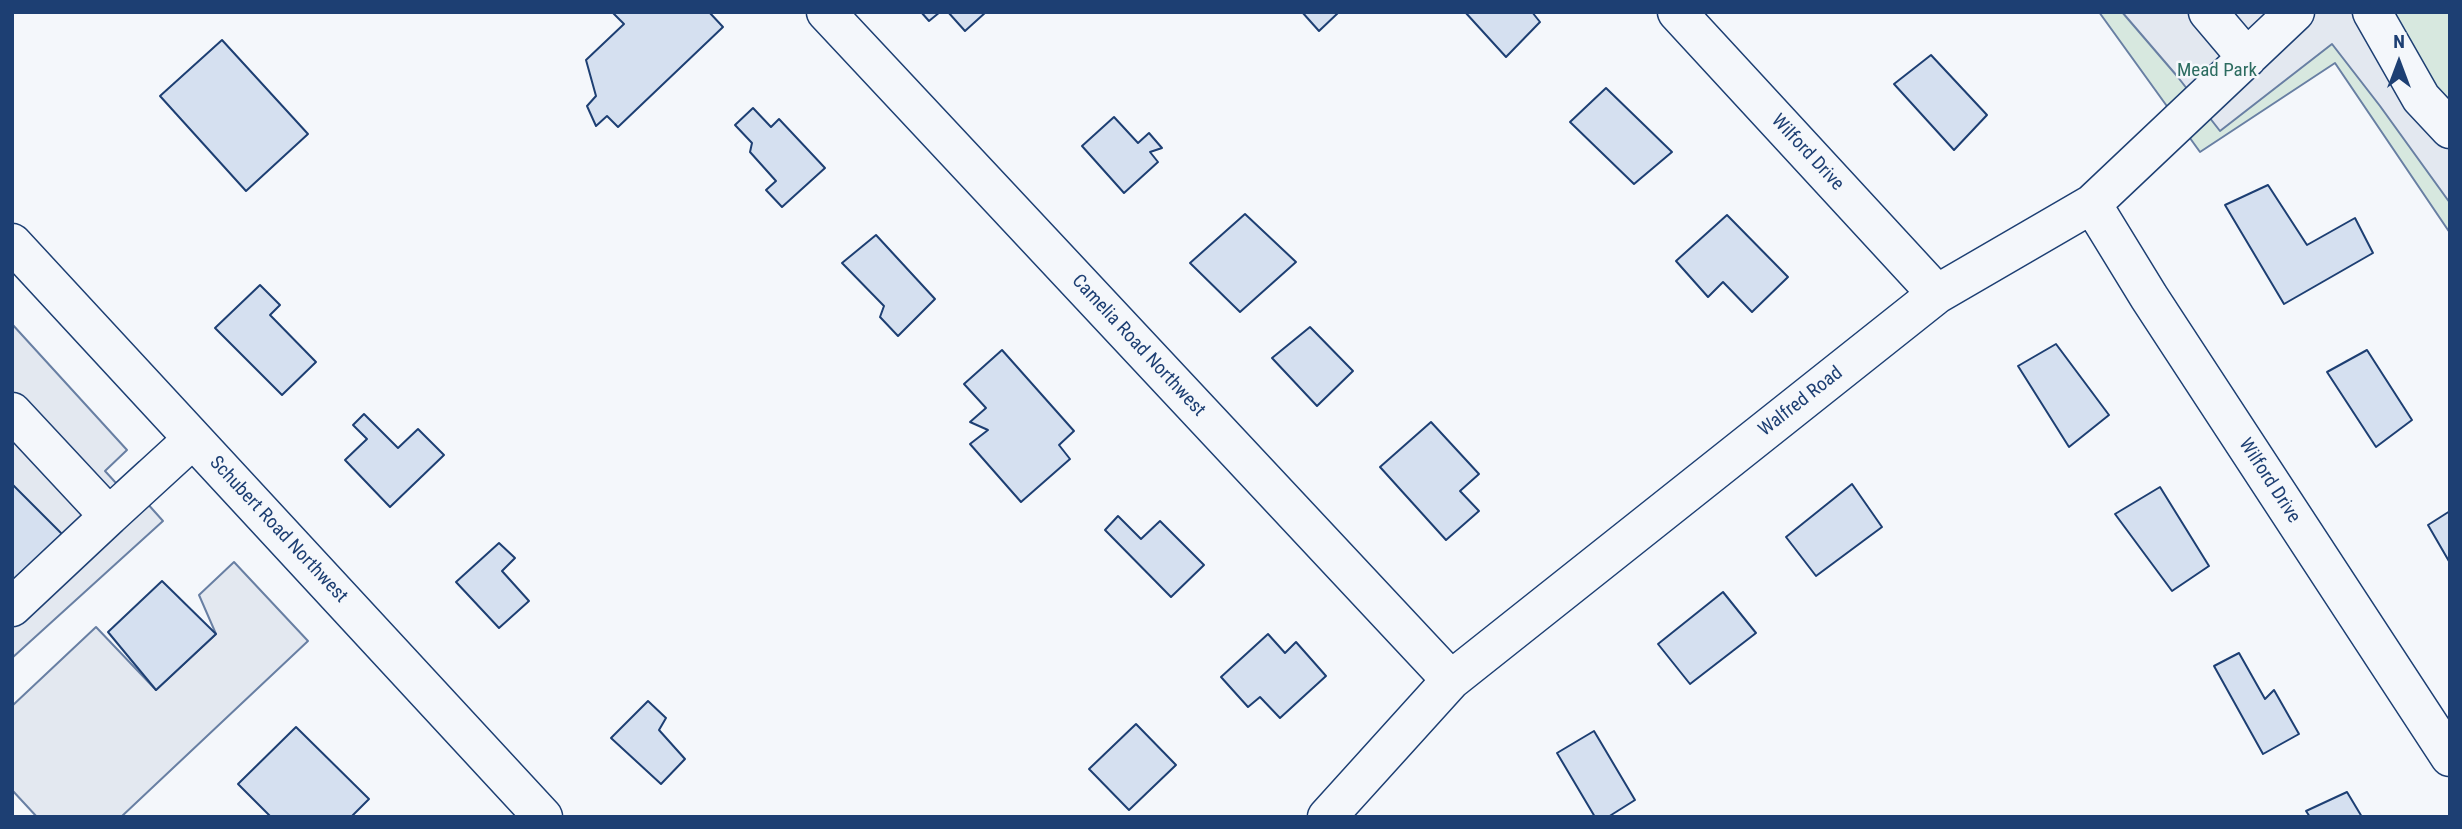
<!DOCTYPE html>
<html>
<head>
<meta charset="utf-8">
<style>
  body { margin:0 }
  #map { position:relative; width:2462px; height:829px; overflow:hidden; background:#f4f7fb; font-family:"Roboto Condensed",sans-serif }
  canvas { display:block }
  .frame { position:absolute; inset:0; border:14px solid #1d3f73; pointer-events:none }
  .north { position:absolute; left:2364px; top:28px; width:70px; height:70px; -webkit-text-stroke:5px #f4f7fb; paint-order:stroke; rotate:0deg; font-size:19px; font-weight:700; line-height:28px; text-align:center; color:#1d3f73 }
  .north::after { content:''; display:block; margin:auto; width:24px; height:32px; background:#1d3f73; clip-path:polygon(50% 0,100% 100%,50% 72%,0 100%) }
</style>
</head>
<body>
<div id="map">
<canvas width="2462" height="829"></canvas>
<div class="frame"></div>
<div class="north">N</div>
</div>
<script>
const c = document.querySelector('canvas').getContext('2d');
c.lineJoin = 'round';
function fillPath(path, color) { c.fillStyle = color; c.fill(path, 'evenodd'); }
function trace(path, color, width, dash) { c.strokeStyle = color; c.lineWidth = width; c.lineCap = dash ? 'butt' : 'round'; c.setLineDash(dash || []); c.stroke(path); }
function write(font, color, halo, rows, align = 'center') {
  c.font = font + ' "Roboto Condensed",sans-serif'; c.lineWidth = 5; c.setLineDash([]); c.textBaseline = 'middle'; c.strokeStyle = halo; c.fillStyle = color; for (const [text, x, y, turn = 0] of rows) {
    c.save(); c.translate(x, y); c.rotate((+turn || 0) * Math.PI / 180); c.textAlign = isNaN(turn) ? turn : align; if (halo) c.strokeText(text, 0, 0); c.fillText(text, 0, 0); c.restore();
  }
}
const green = new Path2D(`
  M2099,12H2450V233L2335,63L2200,152Z`);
fillPath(green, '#d7e8df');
trace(green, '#687fa3', 2);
const parking = new Path2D(`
  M2122,12H2392L2450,120V203L2380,106L2332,44L2220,131L2177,76Z
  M12,324L127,450L105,471L116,483L139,462L162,487L146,502L163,521L12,658Z
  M234,562L308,641L121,817H37L12,790V706L96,627L156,690L216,634L199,595Z`);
fillPath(parking, '#e3e8f0');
trace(parking, '#687fa3', 2);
const building = new Path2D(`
  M612,12H709L723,27L618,127L607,116L596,126L587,106L596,96L586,60L624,24Z
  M921,12H940L929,21Z
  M948,12H986L965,31Z
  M1302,12H1339L1319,31Z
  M1465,12H1532L1540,22L1506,57Z
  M222,40L308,134L246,191L160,96Z
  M1931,55L1987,115L1954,150L1894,84Z
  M1606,88L1672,152L1634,184L1570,122Z
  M753,108L771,127L779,119L825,168L782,207L766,190L776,181L750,152L752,143L735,125Z
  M1114,117L1138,143L1149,133L1162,148L1150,152L1158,162L1124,193L1082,146Z
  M2268,185L2307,245L2355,218L2373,253L2284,304L2225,205Z
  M1245,214L1296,262L1240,312L1190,263Z
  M1727,215L1788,277L1752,312L1723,282L1708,297L1676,261Z
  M876,235L935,299L898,336L880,317L884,306L842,263Z
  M260,285L280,305L270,315L316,362L282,395L215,328Z
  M1310,327L1353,371L1317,406L1272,358Z
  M2056,344L2109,415L2069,447L2018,366Z
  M1002,350L1074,431L1059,445L1070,459L1021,502L970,444L988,430L970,422L986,408L964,384Z
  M2367,350L2412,420L2376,447L2327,372Z
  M364,414L398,448L418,429L444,455L390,507L345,460L367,439L353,425Z
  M1431,422L1479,474L1460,491L1479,511L1446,540L1380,467Z
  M12,484L67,539L12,594Z
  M1852,484L1882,527L1816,576L1786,537Z
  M2160,487L2209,566L2172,591L2115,514Z
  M2450,511V563L2428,525Z
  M1118,516L1141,539L1160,521L1204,565L1171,597L1105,530Z
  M499,543L515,558L502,571L529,601L499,628L456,582Z
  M162,581L216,634L156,690L108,632Z
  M1723,592L1756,633L1690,684L1658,644Z
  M1268,634L1285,653L1296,642L1326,676L1280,718L1260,697L1248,707L1221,677Z
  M2239,653L2265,699L2274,690L2299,734L2263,754L2214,666Z
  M648,701L666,718L659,730L685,759L661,784L611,738Z
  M1136,724L1176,765L1129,810L1089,769Z
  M296,727L369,799L351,817H271L238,784Z
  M1594,731L1635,800L1608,817H1595L1557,753Z
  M2347,792L2362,817H2310L2306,811Z`);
fillPath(building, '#d5e0f0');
trace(building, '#1d3f73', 2);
const minor = new Path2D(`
  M826,12L1451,680
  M1677,12L1937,294
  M2208,12L2247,58
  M2372,12L2421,98L2450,129
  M2092,204L2149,297L2450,757
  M12,243L543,817
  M12,412L109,516L193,439
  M12,607L109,516
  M1327,817L1451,680L1937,294L2092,204L2295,12`);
trace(minor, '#1d3f73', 41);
trace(minor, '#f4f7fb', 38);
write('19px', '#2c6c60', '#f4f7fb', [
  ["Mead Park",2217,71]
]);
write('19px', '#1d3f73', '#f4f7fb', [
  ["Wilford Drive",1807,153,47],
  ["Camelia Road Northwest",1138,346,47],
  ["Walfred Road",1801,402,-38],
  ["Wilford Drive",2269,481,57],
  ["Schubert Road Northwest",278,530,47]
]);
</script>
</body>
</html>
